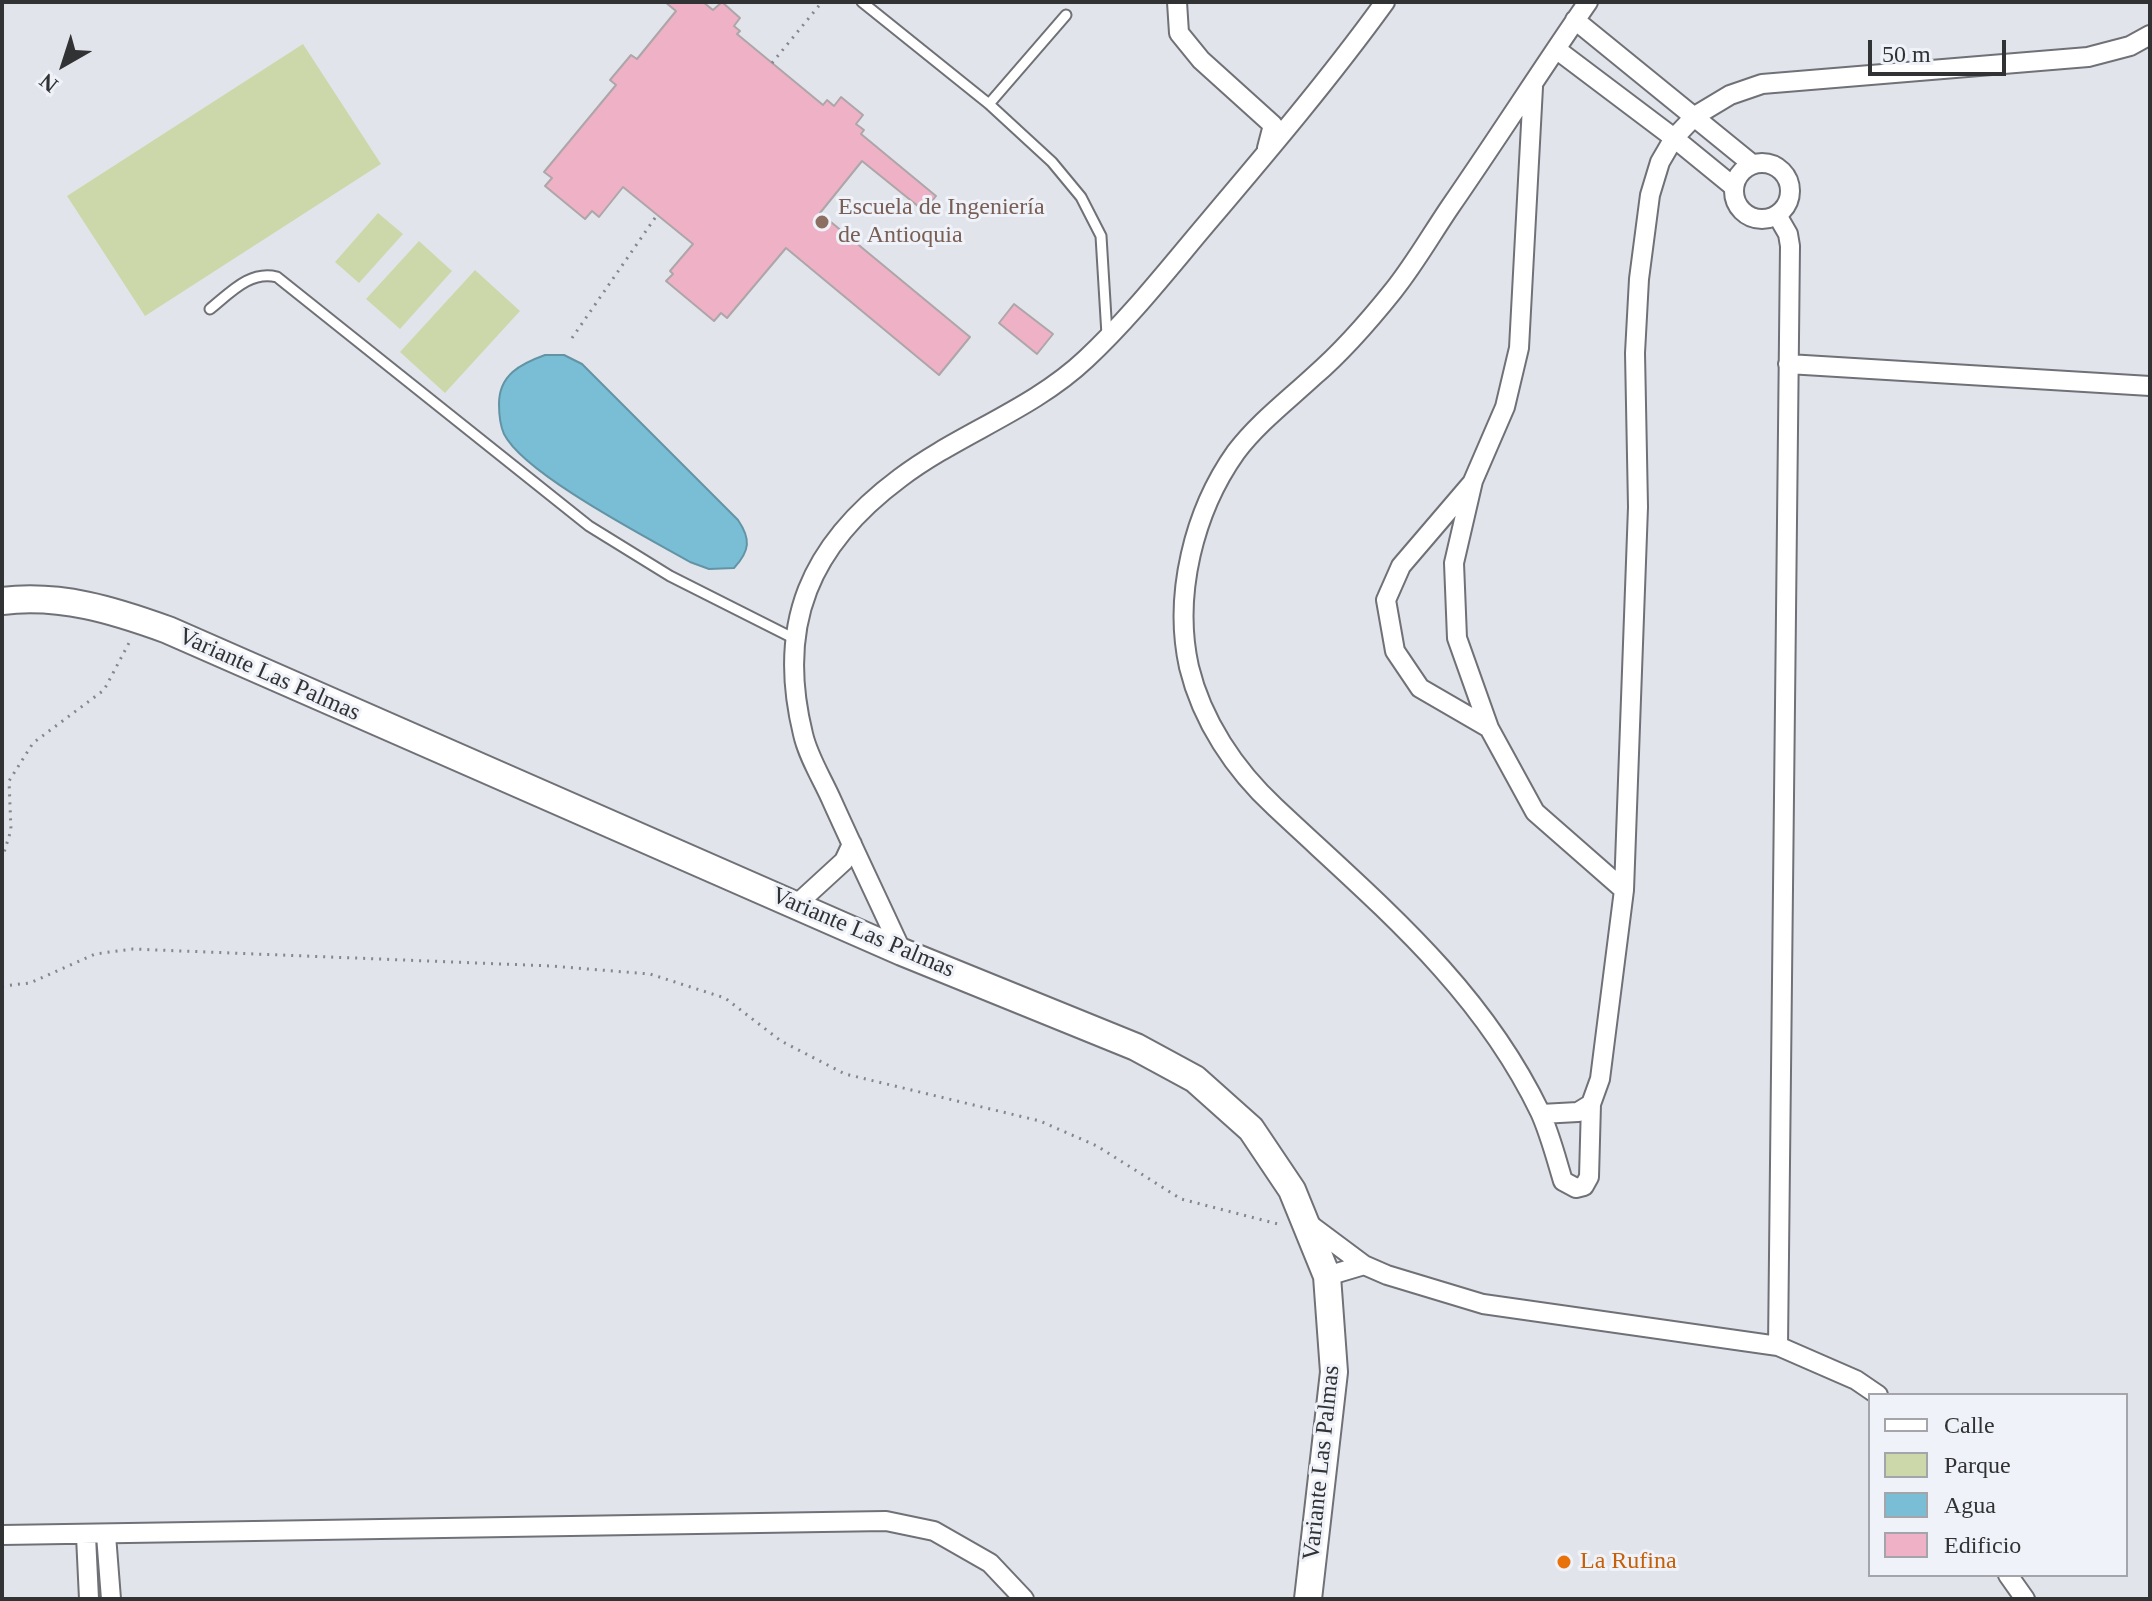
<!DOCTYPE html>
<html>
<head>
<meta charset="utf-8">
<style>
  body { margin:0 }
  #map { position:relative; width:2152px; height:1601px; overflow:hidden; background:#e2e4eb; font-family:Georgia,serif }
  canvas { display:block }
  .frame { position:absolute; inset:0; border:4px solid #313234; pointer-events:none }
  .legend { position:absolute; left:1868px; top:1393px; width:260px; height:184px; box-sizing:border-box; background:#eff2f8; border:2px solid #a3a5aa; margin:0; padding:10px 14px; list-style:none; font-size:24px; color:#313234 }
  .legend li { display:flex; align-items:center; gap:16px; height:40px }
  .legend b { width:40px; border:2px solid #a3a5aa }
  .north { position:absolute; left:24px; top:24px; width:80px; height:80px; -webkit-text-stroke:6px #eff2f8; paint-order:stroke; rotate:219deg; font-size:22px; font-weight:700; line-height:32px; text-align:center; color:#313234 }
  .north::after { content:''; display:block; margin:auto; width:28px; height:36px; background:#313234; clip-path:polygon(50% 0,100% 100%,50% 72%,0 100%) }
  .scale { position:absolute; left:1868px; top:40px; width:138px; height:36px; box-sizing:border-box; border:4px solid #313234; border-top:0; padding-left:10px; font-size:24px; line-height:28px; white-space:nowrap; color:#313234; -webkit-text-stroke:6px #eff2f8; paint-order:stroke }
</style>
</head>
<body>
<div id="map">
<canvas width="2152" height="1601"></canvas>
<div class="frame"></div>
<ul class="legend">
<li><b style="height:10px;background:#fff"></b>Calle</li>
<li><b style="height:22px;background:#cdd8aa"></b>Parque</li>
<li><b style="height:22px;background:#79bed5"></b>Agua</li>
<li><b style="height:22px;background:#efb1c5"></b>Edificio</li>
</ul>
<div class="north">N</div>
<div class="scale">50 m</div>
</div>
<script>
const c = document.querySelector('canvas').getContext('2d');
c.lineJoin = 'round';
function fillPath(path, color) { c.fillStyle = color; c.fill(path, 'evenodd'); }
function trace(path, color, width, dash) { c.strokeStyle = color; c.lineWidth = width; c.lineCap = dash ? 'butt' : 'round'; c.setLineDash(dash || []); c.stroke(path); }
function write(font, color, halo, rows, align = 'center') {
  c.font = font + ' Georgia,serif'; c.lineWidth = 6; c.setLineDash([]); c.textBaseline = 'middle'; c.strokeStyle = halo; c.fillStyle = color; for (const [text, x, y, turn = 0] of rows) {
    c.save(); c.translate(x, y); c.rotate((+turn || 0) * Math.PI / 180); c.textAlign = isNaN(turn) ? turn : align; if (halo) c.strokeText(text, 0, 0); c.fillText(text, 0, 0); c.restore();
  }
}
fillPath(new Path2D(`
  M303,44L381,164L145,316L67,196Z
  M378,213L403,234L359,283L335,262Z
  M419,241L452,271L400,329L366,299Z
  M475,270L520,311L445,393L400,352Z`), '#cdd8aa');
const water = new Path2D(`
  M545,355H564L582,364L738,520C751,539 750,551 734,568L709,569L690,562C648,538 524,474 504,434C500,425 499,413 499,404C499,375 520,364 545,355Z`);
fillPath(water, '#79bed5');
trace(water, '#6394a5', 2);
const building = new Path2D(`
  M665,2H703L713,10L722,2L740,18L734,26L740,31L737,34L823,105L827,100L834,106L841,97L863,115L856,124L864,130L861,134L936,196L924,211L862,161L820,213L970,337L939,375L786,248L727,318L721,313L714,321L666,281L673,274L670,271L693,244L623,187L599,217L592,211L585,219L545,186L552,178L544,172L616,85L610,80L631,55L637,59L676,11Z
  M1014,304L1053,334L1037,354L999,323Z`);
fillPath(building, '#efb1c5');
trace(building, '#ada6a8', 2);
const service = new Path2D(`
  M862,2L989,104L1052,162L1081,197L1101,236L1107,335
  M989,104L1066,15
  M210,309C230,293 250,270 277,277L589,526L670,576L793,638`);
const minor = new Path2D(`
  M1177,2L1179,33L1201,60L1273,125L1267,148
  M1588,2C1541,70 1497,139 1450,207C1431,235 1414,265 1393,291C1369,321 1343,351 1314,376C1287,401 1258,423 1236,452C1194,511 1173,595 1189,667C1202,721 1235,770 1275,807C1376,902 1479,985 1540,1112C1550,1134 1556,1158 1563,1181L1576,1188L1584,1186L1589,1177L1591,1104L1600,1079L1624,890L1638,507L1635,353L1639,279L1650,195L1660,162L1674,138L1695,116L1730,95L1762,84L2088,57L2130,46L2150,35
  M1575,20L1752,164
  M1556,49L1674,138L1734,187
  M1533,87L1519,348L1505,407L1473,481L1454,563L1457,638L1489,728L1535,812L1624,890
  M1734 191a28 28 0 1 1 56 0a28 28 0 1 1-56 0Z
  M1777,215L1788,234L1790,246L1778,1346
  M1788,364L2150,386
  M1472,483L1401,566L1386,600L1395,651L1420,688L1489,728
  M796,905L844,861L852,844
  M902,952C879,902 855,852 832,801C823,780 808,757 803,734C776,624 810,545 900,478C958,434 1032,410 1086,359C1130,318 1169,268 1208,222C1269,150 1330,78 1385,2
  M1541,1114L1578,1112L1591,1104
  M1305,1221L1364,1265L1387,1275L1483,1304L1778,1346L1856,1380L1878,1395
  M1327,1276L1364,1265
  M2,1535L886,1521L934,1531L990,1563L1024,1599
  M106,1535L111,1599
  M86,1536L89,1599
  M2008,1575L2025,1599`);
const secondary = new Path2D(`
  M2,601C61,594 113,610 168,630L902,952L1136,1047L1195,1079L1251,1129L1292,1190L1327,1276L1334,1372L1308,1599`);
trace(service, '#6f7177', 13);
trace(minor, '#6f7177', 22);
trace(secondary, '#6f7177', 30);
trace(new Path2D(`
  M772,63L822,2
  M572,338L657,215
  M2,859L11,830L9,781L33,743L104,690L130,641
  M2,986L30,983L95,954L133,949L551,966L650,974L725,998L781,1041L845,1074L1040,1121L1097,1146L1181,1199L1282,1225`), '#85878b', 3, [2, 6]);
trace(service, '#fff', 9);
trace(minor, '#fff', 18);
trace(secondary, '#fff', 26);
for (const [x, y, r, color] of [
  [822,222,8,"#8d6e63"],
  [1564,1562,8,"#e8710a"]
]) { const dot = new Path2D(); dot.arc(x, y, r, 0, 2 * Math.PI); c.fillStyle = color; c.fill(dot); trace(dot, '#eff2f8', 3); }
write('24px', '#785e54', '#eff2f8', [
  ["Escuela de Ingeniería",838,208],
  ["de Antioquia",838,236]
], 'left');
write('24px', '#313234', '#eff2f8', [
  ["Variante Las Palmas",269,675,24],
  ["Variante Las Palmas",863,933,23],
  ["Variante Las Palmas",1322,1463,-84]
]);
write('24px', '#c56008', '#eff2f8', [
  ["La Rufina",1580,1562]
], 'left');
</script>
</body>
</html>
